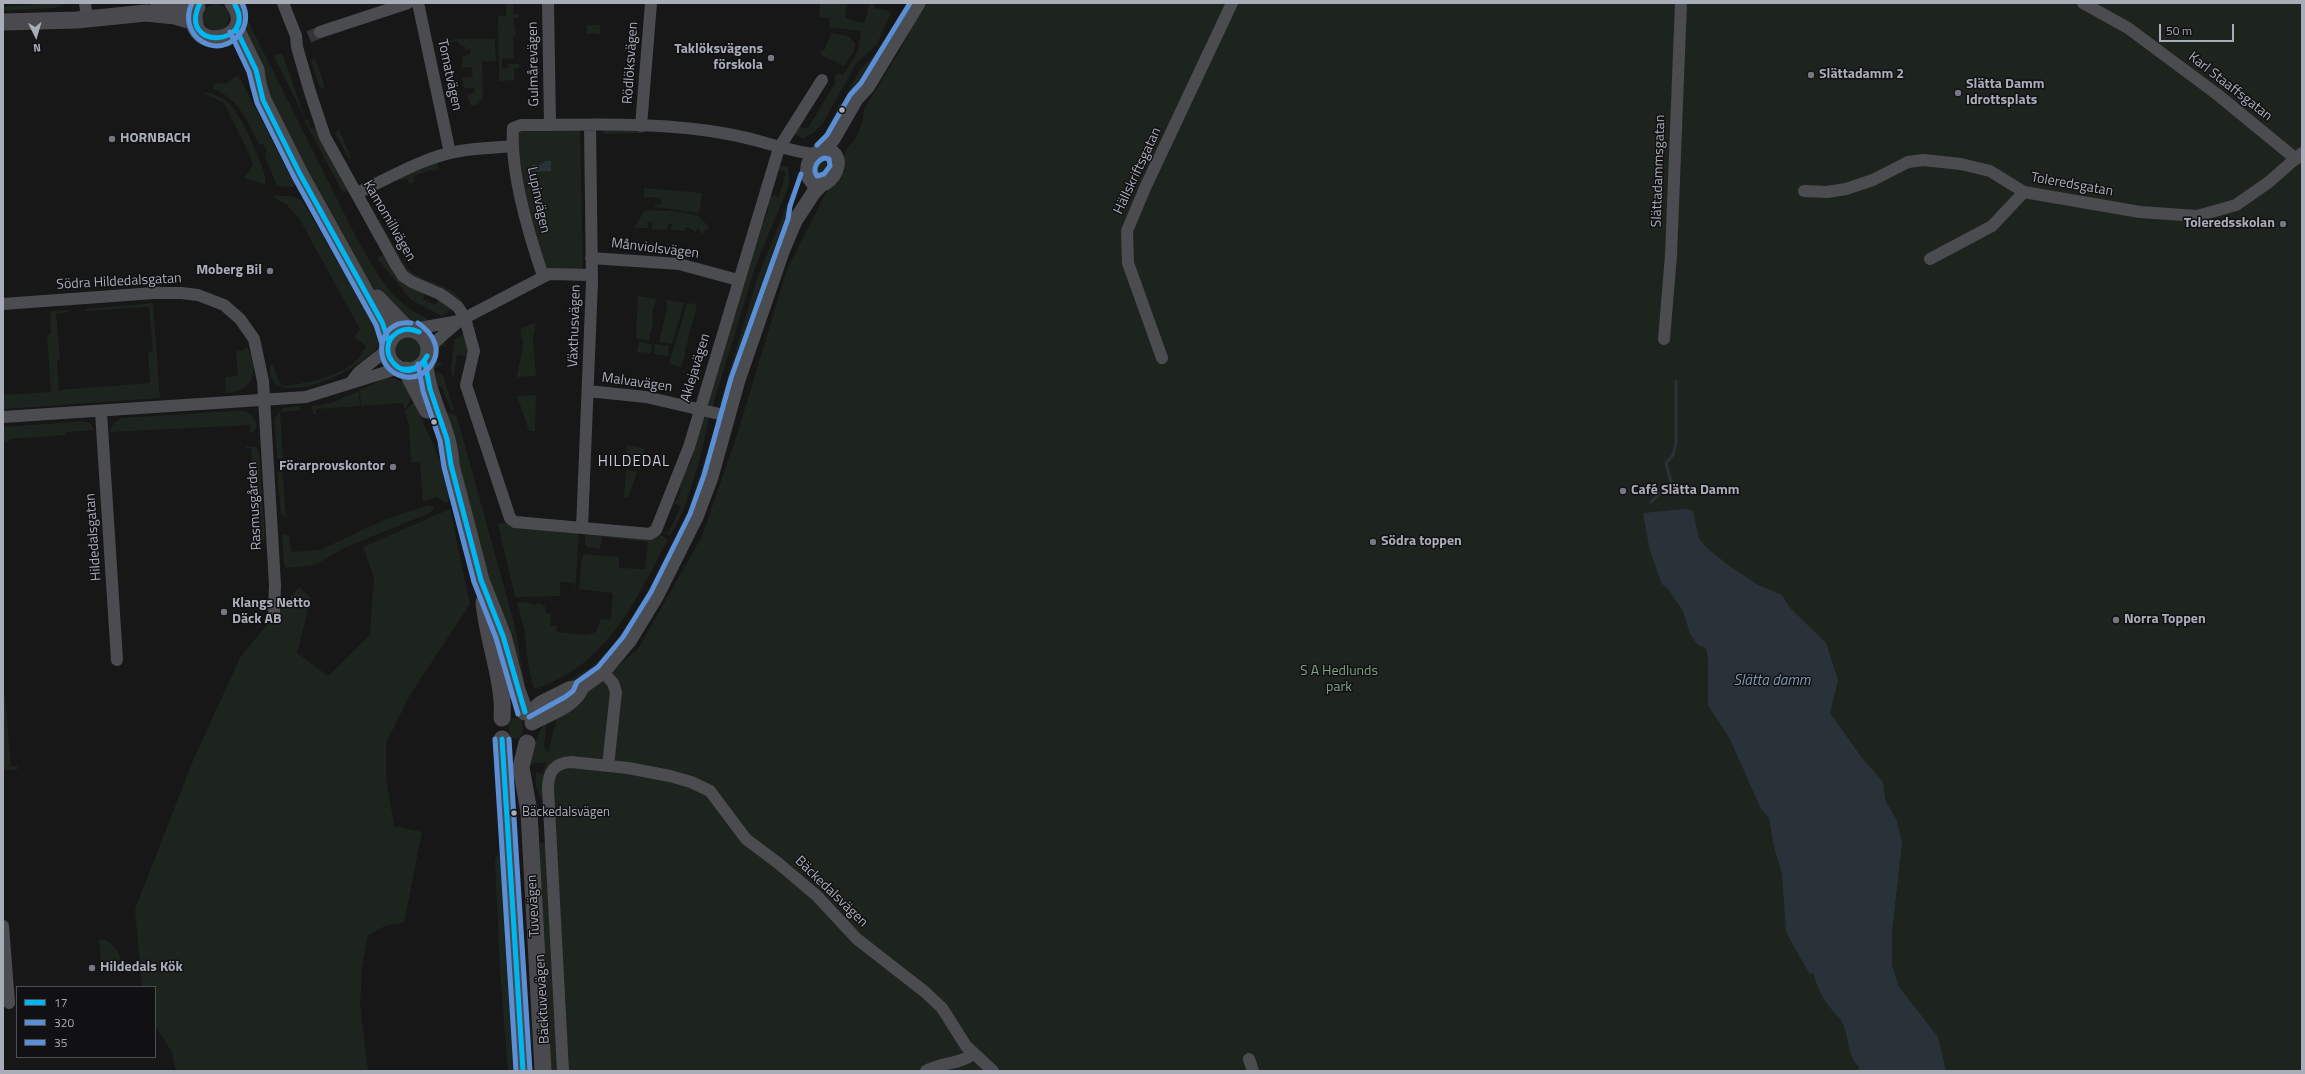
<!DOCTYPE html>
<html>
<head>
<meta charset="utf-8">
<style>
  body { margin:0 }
  #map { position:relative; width:2305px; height:1074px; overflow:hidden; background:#171717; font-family:"Titillium Web",sans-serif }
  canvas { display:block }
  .frame { position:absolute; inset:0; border:4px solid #a8adb8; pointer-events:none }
  .legend { position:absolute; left:16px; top:986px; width:140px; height:72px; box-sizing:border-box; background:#111113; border:1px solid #4d4f55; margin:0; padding:5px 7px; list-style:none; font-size:12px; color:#a8adb8 }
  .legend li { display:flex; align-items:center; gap:8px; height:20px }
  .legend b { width:20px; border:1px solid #4d4f55 }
  .north { position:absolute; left:16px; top:16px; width:40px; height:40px; -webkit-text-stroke:3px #111113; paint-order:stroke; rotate:175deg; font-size:11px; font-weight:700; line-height:16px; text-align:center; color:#a8adb8 }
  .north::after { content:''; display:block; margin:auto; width:14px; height:18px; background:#a8adb8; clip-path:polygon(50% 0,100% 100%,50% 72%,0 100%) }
  .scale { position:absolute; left:2159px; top:24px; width:75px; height:18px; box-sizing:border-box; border:2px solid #a8adb8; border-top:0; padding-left:5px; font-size:12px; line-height:14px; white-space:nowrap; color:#a8adb8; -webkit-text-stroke:3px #111113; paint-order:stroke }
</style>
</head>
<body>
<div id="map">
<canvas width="2305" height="1074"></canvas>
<div class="frame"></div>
<ul class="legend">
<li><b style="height:5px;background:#00b6f1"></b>17</li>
<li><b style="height:5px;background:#5a8fd5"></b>320</li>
<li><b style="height:5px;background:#5a8fd5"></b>35</li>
</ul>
<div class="north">N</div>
<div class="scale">50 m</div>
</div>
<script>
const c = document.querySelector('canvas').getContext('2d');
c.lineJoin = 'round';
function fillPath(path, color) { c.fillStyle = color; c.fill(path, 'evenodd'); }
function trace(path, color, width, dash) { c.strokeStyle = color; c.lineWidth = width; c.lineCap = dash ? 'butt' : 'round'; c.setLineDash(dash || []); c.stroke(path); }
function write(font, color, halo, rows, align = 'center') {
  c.font = font + ' "Titillium Web",sans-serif'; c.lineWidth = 3; c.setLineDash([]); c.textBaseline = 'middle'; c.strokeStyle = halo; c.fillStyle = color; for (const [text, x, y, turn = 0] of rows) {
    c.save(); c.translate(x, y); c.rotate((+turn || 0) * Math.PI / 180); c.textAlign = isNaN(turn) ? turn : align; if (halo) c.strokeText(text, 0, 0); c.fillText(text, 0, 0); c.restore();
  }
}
fillPath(new Path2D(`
  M49,3H66L55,8L3,11V7Z
  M506,3H513V14H518L519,18H513L516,35L513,36L514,58L502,59V68H508L507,64H519V68L514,69V80L499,81L498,16H506Z
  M820,3H847L845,18L864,23L867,16L869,3H875L874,8L886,10L891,13L877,44L856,64L823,123L813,133L803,138L793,134L797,127L808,128L835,83L834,78L837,73L843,75L858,51L861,31L829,27L830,18L819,17Z
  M924,3H2302V1071H549L539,861L540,843H545L543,783L542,800L536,786V772L543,774L546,761L542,763L530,764C533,750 537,731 547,722L544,745L548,753L557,717L638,649L702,536L737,435L787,269L844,158C845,150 848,147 853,142C858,135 864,119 864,109L900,50Z
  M203 17a13 13 0 1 1 26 0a13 13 0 1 1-26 0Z
  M246,17L357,239C371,262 384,290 406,306C413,312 422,315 430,321L425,326L408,322L379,296L369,282L305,169L273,102L261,70L245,38L244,18Z
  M587,25H600V35L595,33L586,34Z
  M831,33L848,36L855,43L854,51L844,66L821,55L820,50L824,51Z
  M456,39H495L496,61L482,62L483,98L478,104L471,106L467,95L475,92L474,88H464L462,78L473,76L471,67L462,68V57L471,53L470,49L465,50V46H461L457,41L448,42V40Z
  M879,50H881L849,104L844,100L859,71Z
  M282,53L305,118L273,55Z
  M314,59L316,61L325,87L320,88L311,61Z
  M238,75L294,183V187L277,186L265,156L267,150L263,144H259C247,121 239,98 213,89L214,84L226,83Z
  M203,93C211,91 224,98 230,104C239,113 270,175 265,184L244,178L253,165L251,158L224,103Z
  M840,103L844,105L829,129L825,132Z
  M308,119L310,129L315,128L348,190L346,192L342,191L310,131L305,121Z
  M580,129L583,269H547L543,264L529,218L516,135L520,131Z
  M339,130L351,158L349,159L335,133Z
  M603,130H645L646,133L604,134Z
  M825,157L829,162C830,170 826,175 818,176L815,172C816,164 817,160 825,157Z
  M437,163L439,169L434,171L431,170L414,176V182L409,184L407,179L397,181V178Z
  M778,165L788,167L789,185L756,265L712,408L707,402L759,226L763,224L769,208L766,202L770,195L779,197L786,172L776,169Z
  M644,188L702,193L699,213L655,207L654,205H661V198L644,197Z
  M798,189L723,402L719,406L757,279L792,192Z
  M365,195L406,267C422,284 449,282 463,302L461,304L438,286L421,281L409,273L391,245Z
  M272,196H291L302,200L341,268L375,319L381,341C369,369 264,417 270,365H273L280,384L283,386C310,383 355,375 366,346L354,337L360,329L300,220L287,205Z
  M645,210L674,211L697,215L709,227L708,230H704L703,235L698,228L694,234V230L686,227L685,231L671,230L672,224H668L667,230L652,229V222H648V228H634Z
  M386,253C397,272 403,289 426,292L423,299L435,305L440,297L454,308L442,316L411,300L377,258Z
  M638,296L657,299C648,315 656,318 652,328C651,333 648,334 650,340L636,339Z
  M666,300L684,303L672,344L659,342L667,308Z
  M153,303L160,398L3,409V395L51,392L47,336L51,333L50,311L69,310L68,312L56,314L60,359L57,360L59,390L150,383L148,353L153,352L149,307L85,311V309Z
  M692,303L697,305L685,351L686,352L681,367L669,364L687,304Z
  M536,322L533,338L536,376L517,377L523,344L520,329Z
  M465,333L470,357L457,355L453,381L451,366L455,339Z
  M396 349a13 13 0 1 1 26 0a13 13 0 1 1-26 0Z
  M445,340L446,347L441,346L437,362L443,364L430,371L434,350Z
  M639,342L652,344L651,353L637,352Z
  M655,344L669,346L668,356L654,354Z
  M247,346C258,371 256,391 226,393L225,377L238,376L236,350L242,351Z
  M439,372L443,375L454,411L451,410L441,386H438L435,373Z
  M388,377L403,382C410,394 415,397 405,409L402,403L361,406L360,390Z
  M359,391L360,406L316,409V414H313L312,406L331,403Z
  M536,395L535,431H529L517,396Z
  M414,402C425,427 448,472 450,499L446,503L436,497L423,502L420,462H411L409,427L405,411Z
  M300,406V410L280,412L283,459H277L274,419L283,408Z
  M236,411C247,410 253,414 257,425L254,432H250V425L110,432L113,424L121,418Z
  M451,413L456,415L458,420L515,627L525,686L478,542L447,414Z
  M704,417H709C703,450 688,508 670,536L660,530L668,533L681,507L673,502L678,499L681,490L680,486L687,468L689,467L692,458L691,453Z
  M84,421L90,423L94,430L65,432V435L11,439L3,443V427Z
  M712,436L707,462L691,514L637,620L596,669L566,688L558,687L593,666L612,647L634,615L656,577L688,511Z
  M627,445L645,448L640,463L626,462Z
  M247,446L256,447L259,452L265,538L259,545L251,448H245Z
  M282,466L286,518L281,514L277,473Z
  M626,470L637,472L628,498L624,497Z
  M429,505L434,507L432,512L346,547L315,565L287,568L284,565L282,537L284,534L289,536L291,552L320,550L386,519Z
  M450,509L470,604L410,695L386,743V777L394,826L422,832L404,923L387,925L368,935L362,968L360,1004L368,1071H176L172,1052L155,1026V987H142L135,909L194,758L241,656L299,587L311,598L297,653L328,676L370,635L374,577L363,547Z
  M507,522L579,533L575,589L574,583L560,582V596L515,597L498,524Z
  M585,533L658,534L668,539C635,602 607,666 534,689L529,669L524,628L517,602L531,603L532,605L539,603L545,606L546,613L551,614L550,626H557V632L587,635L596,632L601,619L611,620L613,593L579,589L582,558L584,556L582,554L619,557V568L645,569L648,542L602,537L600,549L588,547L585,545Z
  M3,697H5L11,766H17L18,769L9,770L3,768Z
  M516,717L521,720C524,727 524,734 518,739L511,738L508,727L511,718Z
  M498,854L501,857L518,1071H508L500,970L495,860Z
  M104,939C112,943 121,952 120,962L105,963L101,962L99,940Z`), '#1d241e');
fillPath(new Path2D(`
  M545,161H551V171L529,172L533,165H540Z
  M1686,509L1693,511L1699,539L1707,548L1728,565L1758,585L1782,595L1790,608L1826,643L1838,680L1830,713L1862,758L1883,782L1885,800L1897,821L1902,843L1892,931V965L1899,987L1938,1037L1946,1071H1858L1859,1067C1846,1054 1850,1037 1842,1022C1840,1017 1835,1014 1832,1010C1823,999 1817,988 1814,974L1809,973L1786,932L1782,873L1774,847L1769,818L1761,809L1730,739L1708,705V660L1706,648L1698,645L1690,634L1683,611L1669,590L1662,584L1650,551L1643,513Z`), '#2a3239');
trace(new Path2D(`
  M1651,502L1671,482L1666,463L1673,455L1676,443V381`), '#2a3239', 3);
trace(new Path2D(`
  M309,37L320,32`), '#343537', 12, [12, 6]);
trace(new Path2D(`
  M85,3L86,11
  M283,3L296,36L297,47L310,92L325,137L396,265L403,276L412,282L440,294L450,301L458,307L465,318L474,351L466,385L510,518L515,522L650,534L656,530L689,447L779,148L822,80
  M418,3L450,153
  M548,3L550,125
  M2083,3L2128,28L2218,95L2296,159
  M320,32L408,3
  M641,126L651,3
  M1804,191L1827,192L1846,189L1873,180L1908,162L1923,160L1961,164L1990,171L2024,192L2140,212L2197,216L2236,205L2269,182L2302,153
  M357,193C390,178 423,157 460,151C477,148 495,148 512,146
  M591,258L679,264L738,280
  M1930,259L1992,226L2024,192
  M543,276C529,235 510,171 513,128L521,125C589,125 661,121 728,134C758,139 783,150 814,154
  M3,304L154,293H181L198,295L224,305L240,319L254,339L263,381L275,585L274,612
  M414,329L459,321L549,274L591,275
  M1664,339L1671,255L1681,3
  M429,354L435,342L458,322
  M1162,358L1128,263L1127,231L1145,188L1232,3
  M352,381L359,372L387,350
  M588,391L646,397L728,416
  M101,412L117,660
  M3,417L306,397L399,368
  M582,528L592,282L590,125
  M603,672L613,683L616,692L608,766
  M3,926L9,1003
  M1249,1059L1253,1071
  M563,1071L548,789C548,772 554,763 571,762L628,768L670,776L691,782L710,791L746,839L778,863L817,896L857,939L925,992L942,1008L966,1046L993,1071
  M926,1071C941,1062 959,1065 973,1054`), '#4b4c50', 12);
trace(new Path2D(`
  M822,150L833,139L856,99L867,87L918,3
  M828,150C844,156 837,175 825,183H813L808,176C806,162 813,150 828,150Z
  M528,714L541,703L569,689L582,687L603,672L629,641L657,595L696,517L711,477L738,380L783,249L795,221L814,192L822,184
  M532,723C550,713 575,706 582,687`), '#4b4c50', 15);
trace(new Path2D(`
  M159,5L197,7
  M195,11C185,56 261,41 233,3
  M3,22L77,20L146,13L175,16L195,22
  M236,29L256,70L258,84L263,100L300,174L382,322L389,342
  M377,298L407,329
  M387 350a21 21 0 1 1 42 0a21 21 0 1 1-42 0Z
  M425,363C427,399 450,429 451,465L481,580L503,636L517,690L525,712
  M406,370L427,410
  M484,602C487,639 505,683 502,718
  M502,739L523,1071
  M527,743L521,767L529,812L543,1071`), '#4a4a4e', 17);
trace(new Path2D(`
  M200,3C176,52 258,46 235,5
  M236,29L256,70L263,100L300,174L382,322L389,342
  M419,332C413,329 405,328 398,332C369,350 409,393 427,356
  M425,363L430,389L447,439L451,465L481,580L503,636L525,712
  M402,369C414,370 421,367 427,356
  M502,739L523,1071`), '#00b6f1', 5);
trace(new Path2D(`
  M192,3C176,37 220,63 241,32C247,23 247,12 242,3
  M230,32L249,72L257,103L294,177L376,325L382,344
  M411,323C377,318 369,371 406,377C414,378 422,375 428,369C444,352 434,334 418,323
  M418,364L423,391L440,441L444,467L474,582L496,638L518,714
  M495,739L516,1071`), '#5a8fd5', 5);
trace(new Path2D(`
  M817,145L827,135L850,95L861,83L910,3
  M824,158L829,159L830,166L824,174L817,176C812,169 817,161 824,158Z
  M529,717L565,697L573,691L577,682L598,667L623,637L651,592L690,514L704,475L731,378L788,219L790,206L801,174
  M509,739L530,1071`), '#5a8fd5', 5);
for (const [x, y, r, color] of [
  [771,58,4,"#757880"],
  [1811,75,4,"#757880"],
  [1958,93,4,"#757880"],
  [842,110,3.5,"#a8adb8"],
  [112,139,4,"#757880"],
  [2283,224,4,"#757880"],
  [270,271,4,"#757880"],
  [434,422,3.5,"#a8adb8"],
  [393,467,4,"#757880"],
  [1623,491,4,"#757880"],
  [1373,542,4,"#757880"],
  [224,612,4,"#757880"],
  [2116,620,4,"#757880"],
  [514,813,3.5,"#a8adb8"],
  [92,968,4,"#757880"]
]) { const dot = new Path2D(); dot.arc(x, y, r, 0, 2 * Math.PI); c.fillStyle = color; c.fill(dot); trace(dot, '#111113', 1.5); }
write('13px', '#a8adb8', '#111113', [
  ["Bäckedalsvägen",522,813]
], 'left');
write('bold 14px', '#a8adb8', '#111113', [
  ["Taklöksvägens",763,50,"right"],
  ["förskola",763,66,"right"],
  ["Slättadamm 2",1819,75],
  ["Slätta Damm",1966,85],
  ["Idrottsplats",1966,101],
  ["HORNBACH",120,139],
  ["Toleredsskolan",2275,224,"right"],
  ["Moberg Bil",262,271,"right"],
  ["Förarprovskontor",385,467,"right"],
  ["Café Slätta Damm",1631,491],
  ["Södra toppen",1381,542],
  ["Klangs Netto",232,604],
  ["Däck AB",232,620],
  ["Norra Toppen",2124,620],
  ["Hildedals Kök",100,968]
], 'left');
write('14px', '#a8adb8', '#111113', [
  ["Rödlöksvägen",631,63,-86],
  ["Gulmårevägen",534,64,-91],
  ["Tomatvägen",449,75,78],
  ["Karl Staaffsgatan",2230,87,38],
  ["Hällskriftsgatan",1138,171,-65],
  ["Slättadammsgatan",1659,171,-88],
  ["Toleredsgatan",2072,185,10],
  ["Lupinvägen",538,200,78],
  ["Kamomillvägen",389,221,60],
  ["Månviolsvägen",655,249,7],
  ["Södra Hildedalsgatan",119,282,-3],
  ["Växthusvägen",575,326,-88],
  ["Aklejavägen",696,368,-73],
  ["Malvavägen",637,383,8],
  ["Rasmusgården",255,506,-93],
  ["Hildedalsgatan",94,537,-94],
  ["Bäckedalsvägen",831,892,44],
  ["Tuvevägen",534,906,-93],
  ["Bäcktuvevägen",543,999,-93]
]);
write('14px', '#7fa381', '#111113', [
  ["S A Hedlunds",1339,672],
  ["park",1339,688]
]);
c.letterSpacing = '1px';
write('15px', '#c9ccd4', '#111113', [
  ["HILDEDAL",634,462]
]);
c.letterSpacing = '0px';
write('italic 15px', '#7f9bb3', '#111113', [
  ["Slätta damm",1772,681]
]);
</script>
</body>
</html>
